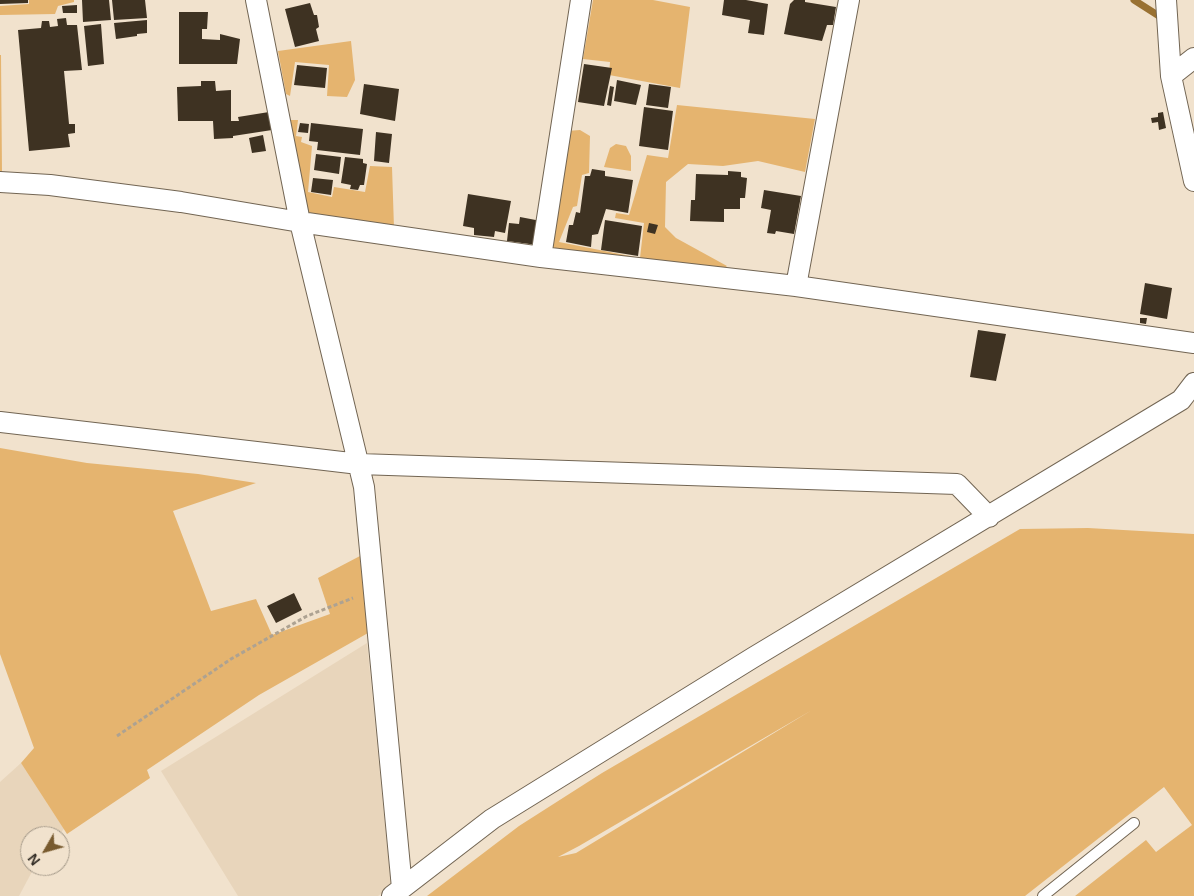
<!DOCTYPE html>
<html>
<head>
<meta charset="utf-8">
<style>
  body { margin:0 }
  #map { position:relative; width:1194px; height:896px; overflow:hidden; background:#f1e2cd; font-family:Arial,sans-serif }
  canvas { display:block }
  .north { position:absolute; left:20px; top:826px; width:50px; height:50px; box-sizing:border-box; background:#f1e2cd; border:1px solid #a59a8a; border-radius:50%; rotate:232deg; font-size:14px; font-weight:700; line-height:20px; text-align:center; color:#332d26 }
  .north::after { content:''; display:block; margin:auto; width:18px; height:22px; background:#785a2e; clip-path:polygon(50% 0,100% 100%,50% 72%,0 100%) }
</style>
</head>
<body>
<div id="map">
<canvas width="1194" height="896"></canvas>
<div class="north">N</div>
</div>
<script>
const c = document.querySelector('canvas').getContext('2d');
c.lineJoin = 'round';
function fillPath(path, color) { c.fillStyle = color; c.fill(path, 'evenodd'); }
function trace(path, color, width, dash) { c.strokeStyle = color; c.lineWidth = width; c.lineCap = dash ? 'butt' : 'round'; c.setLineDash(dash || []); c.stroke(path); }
fillPath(new Path2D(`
  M367,643L391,886L378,896H238L161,771Z
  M21,763L64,829L57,836H30V866H35L19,896H0V782Z`), '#e8d5bb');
fillPath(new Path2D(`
  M29,0H74V2L58,6L55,14L0,15V6L29,4Z
  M593,0H653L690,7L680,88L609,75L610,62L583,59Z
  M351,41L355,80L347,97L327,96L329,65L295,62L290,96L286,94L278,51Z
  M0,55H1L2,173H0Z
  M677,105L815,119L805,172L758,161L723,166L688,164L666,182L665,227L676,238L727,266L720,272L551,250L567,131L580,130L590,136L589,173L582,175L577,206L573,207L559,242L640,258L644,223L615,218L616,213L629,215L647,155L668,158Z
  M289,120H298L296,136L302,137L301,142L312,146L308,192L332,197L334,187L365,192L370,166L392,167L394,228L305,213Z
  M616,144L626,146L631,156V171L604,167L610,148Z
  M0,448L87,463L198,474L256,483L173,511L211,611L256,599L272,635L330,614L318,578L360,556L368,633L259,695L147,770L150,778L67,834L21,763L34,748L0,654Z
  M1088,528L1194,534V896H1075L1146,840L1156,852L1192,825L1164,787L1025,896H427L519,826L602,773L1020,529ZM812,710L576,853L558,857L579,846Z`), '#e5b46f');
trace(new Path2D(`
  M1134,0L1159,16`), '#997132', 7);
fillPath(new Path2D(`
  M0,0H28V3L0,4Z
  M82,0H109L111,20L83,22Z
  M112,0H145L147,18L114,20Z
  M724,0H746L768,4L764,35L748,33L750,20L722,15Z
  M794,0H805V2L836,7L833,25H827L822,41L784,34L790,4Z
  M310,3L314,15H317L319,27L316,29L319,41L295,47L285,9Z
  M77,5V13H63L62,6Z
  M179,12H208L207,29H202V39L220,40V34L240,39L237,64H179Z
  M66,18L67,25H77L82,70L64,71L69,124H75V133L68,134L70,147L29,151L18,30L41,28L42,21H49L50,27L58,26L57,19Z
  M147,20V33L137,34V36L116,39L114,23Z
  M101,24L104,64L88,66L84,26Z
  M584,64L612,68L604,106L578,102Z
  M297,65L327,68L325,88L294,85Z
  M617,80L641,85L636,105L614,101Z
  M201,81H215L216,91L231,90V121H239L238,117L269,112L272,130L233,136V138L214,139L213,121H178L177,87L201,86Z
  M364,84L399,89L395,121L360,114Z
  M649,84L671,87L668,108L646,105Z
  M610,86L614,87L611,106L607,105Z
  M644,107L673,111L668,150L639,146Z
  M1163,112L1166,128L1159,130L1158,122L1152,123L1151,118L1158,117V113Z
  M300,123L309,124L308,133L298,132Z
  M311,123L363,129L360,155L317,150L318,142L309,141Z
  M376,132L392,134L389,163L374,161Z
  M263,135L266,151L252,153L249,138Z
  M316,154L341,157L339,174L314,170Z
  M345,157L363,159V163L367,164L364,185H360L358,190L350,189L351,185L341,183Z
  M592,169L605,171V176L633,180L628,213L606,209L598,234L592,235L591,247L566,242L569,225H573L576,212L580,213L585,176H590Z
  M728,171L741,172V177L747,178L745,198H740V209H724V222L690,221L691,200H695L696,174L728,175Z
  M313,178L333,180L331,195L311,192Z
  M764,190L801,196L794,234L776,231L775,234L767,233L771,210L761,208Z
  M468,194L511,201L505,233L495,231L494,237L474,235V228L463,226Z
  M520,217L541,221L537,245L507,241L509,223L519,224Z
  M605,220L642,226L638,256L601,250Z
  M649,223L658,225L655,234L647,232Z
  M1145,283L1172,288L1167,319L1140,314Z
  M1140,318H1147L1146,324L1140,323Z
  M978,330L1006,334L996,381L970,377Z
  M294,593L302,610L276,623L267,606Z`), '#3e3222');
const lane = new Path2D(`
  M1043,896L1134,823`);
const street = new Path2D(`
  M256,0L300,222L364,487L402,888
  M1166,0L1171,76L1194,181
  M1171,76L1194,58
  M0,182L50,185L181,202L300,222L541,257L796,286L1194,343
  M541,257L581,0
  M796,286L849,0
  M0,422L359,464L957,484L989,517
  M392,896L492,819L754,657L1181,400L1194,383`);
trace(lane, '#726553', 12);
trace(street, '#726553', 22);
trace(new Path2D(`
  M117,736L231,659L307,616L353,598`), '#ada292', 3, [4, 2.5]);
trace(lane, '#fff', 10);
trace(street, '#fff', 20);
</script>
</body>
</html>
